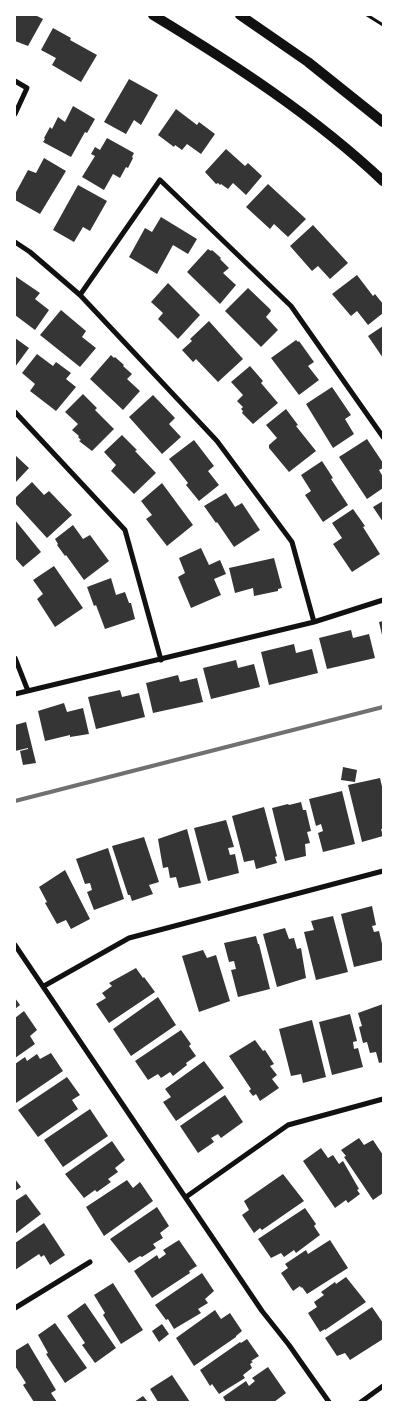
<!DOCTYPE html>
<html>
<head>
<meta charset="utf-8">
<style>
  body { margin:0 }
  #map { position:relative; width:398px; height:1417px; overflow:hidden; background:#fff; font-family:Cabin,sans-serif }
  canvas { display:block }
  .frame { position:absolute; inset:0; border:16px solid #fff; pointer-events:none }
</style>
</head>
<body>
<div id="map">
<canvas width="398" height="1417"></canvas>
<div class="frame"></div>
</div>
<script>
const c = document.querySelector('canvas').getContext('2d');
c.lineJoin = 'round';
function fillPath(path, color) { c.fillStyle = color; c.fill(path, 'evenodd'); }
function trace(path, color, width, dash) { c.strokeStyle = color; c.lineWidth = width; c.lineCap = dash ? 'butt' : 'round'; c.setLineDash(dash || []); c.stroke(path); }
fillPath(new Path2D(`
  M15,15H35L43,19L28,46L15,41Z
  M53,28L71,38L70,40L97,55L81,82L52,65L56,58L41,50Z
  M129,79L158,95L141,125L134,120L126,134L104,122Z
  M73,106L95,119L87,133L85,132L71,157L43,142L45,139L44,138L50,127L52,129L58,117L65,122Z
  M176,109L197,125L199,122L215,134L201,154L187,144L182,150L175,145L174,147L158,135Z
  M107,138L134,153L132,157L133,158L128,168L126,167L120,178L113,174L104,190L82,177L95,156L91,154L95,147L100,150Z
  M226,149L245,166L248,163L262,176L246,195L233,183L228,189L221,184L220,185L218,183L216,184L205,172Z
  M44,158L66,171L40,214L15,200V194L28,170L36,173Z
  M268,184L306,219L288,237L274,224L270,229L246,207Z
  M78,185L107,201L90,231L83,227L74,242L53,230Z
  M161,217L197,239L188,254L173,245L157,274L129,257L145,228L152,232Z
  M313,225L348,263L330,279L318,266L312,271L290,246Z
  M208,249L211,251L212,250L221,258L220,259L229,268L223,273L236,285L220,304L187,272Z
  M357,275L373,296L375,294L383,304V313L368,325L357,311L351,316L332,294Z
  M15,276L40,293L35,299L49,310L35,330L15,315Z
  M168,283L200,315L178,339L158,319L163,313L151,302Z
  M248,288L270,309L271,311L266,317L278,330L261,347L225,311Z
  M61,310L86,331L82,337L96,348L80,367L40,335Z
  M209,321L243,359L218,382L196,359L193,362L182,350L192,341L190,339Z
  M383,326V358L368,336Z
  M15,338L29,348L15,367Z
  M296,340L298,342L299,341L314,362L308,366L319,380L299,395L271,358Z
  M37,354L53,366L56,362L71,373L66,379L76,387L56,411L30,391L35,384L22,373Z
  M111,355L114,358L115,357L124,365L123,366L132,374L127,379L140,391L123,410L90,379Z
  M250,366L263,381L261,383L278,403L253,424L242,413L243,411L241,409L243,407L237,401L243,395L231,382Z
  M332,387L351,415L345,419L354,434L333,448L306,404Z
  M83,394L97,408L95,410L114,429L92,451L79,441L81,440L78,437L79,436L72,430L78,424L65,412Z
  M153,395L175,418L169,424L181,437L162,454L129,417Z
  M286,409L298,425L296,426L316,451L289,472L269,448V445L277,438L266,425Z
  M122,435L137,450L135,451L156,473L134,494L111,471L116,465L104,452Z
  M367,439L383,463V468L379,470L383,477V488L367,499L339,457Z
  M194,440L214,466L208,471L219,485L199,501L186,485L188,483L169,459Z
  M15,455L29,468L15,483Z
  M322,461L333,478L331,479L348,505L323,522L305,495L311,491L301,475Z
  M32,482L44,495L49,491L51,493L72,515L47,538L15,503V498Z
  M162,483L193,525L167,546L146,519L152,515L141,501Z
  M226,493L235,507L242,503L260,530L234,547L217,522L216,523L204,506Z
  M383,501V522L373,507Z
  M353,509L365,526L363,527L380,554L352,572L333,544L342,538L332,523Z
  M15,520L41,552L23,567L15,558Z
  M73,525L83,539L90,535L109,561L84,580L66,555L65,556L57,545L58,544L55,539Z
  M201,548L209,565L220,560L226,574L214,579L221,595L191,608L178,577L185,573L179,558Z
  M274,558L282,588L278,589V591L254,596L253,588L235,593L229,568Z
  M54,566L83,608L55,627L37,599L43,594L33,580Z
  M111,578L116,595L125,592L129,603H131L135,619L105,629L96,605L94,606L87,587Z
  M383,621V635H382L379,622Z
  M351,630L353,638L369,634L375,658L327,669L319,638Z
  M294,644L296,653L312,649L318,673L269,685L261,652Z
  M236,660L238,668L254,664L260,687L211,699L203,668Z
  M178,675L180,682L197,678L203,702L153,713L146,683Z
  M120,690L122,697L139,693L145,717L96,729L88,697Z
  M64,703L67,712L83,708L89,734L70,737V735L45,741L38,711Z
  M26,722L36,763L23,765L20,751L28,749V748L15,751V725Z
  M343,767L357,770L355,782L341,780Z
  M380,778L383,791V829H381L383,836L362,842L348,785Z
  M342,791L355,844L323,852L318,833L323,831L321,824L316,826L309,799Z
  M301,802L303,810H306L311,831L307,832L310,843L305,844L306,856L285,861L272,808L288,804L289,805Z
  M264,807L277,856L275,857L277,863L256,869L254,860L244,862L232,816Z
  M226,820L234,847L228,848L230,855L235,854L239,873L208,881L194,828Z
  M187,829L201,883L179,888L176,877L170,878L168,867L163,868L158,839Z
  M144,837L159,882L149,885L153,894L132,901L130,895H128L112,846Z
  M108,848L124,899L94,910L87,892L92,890L90,883L85,884L76,859Z
  M65,870L90,919L71,929L66,920L57,924L45,903L47,902L39,887Z
  M372,906L376,925L372,926L374,932L379,931L383,948V960L354,967L341,914Z
  M333,916L348,972L316,980L304,932L314,930L311,921Z
  M285,928L289,939L294,938L297,949L301,948L306,978L277,987L263,934Z
  M256,936L258,944H259L270,989L238,997L231,970L236,969L234,961L229,962L224,943Z
  M203,950L207,958L216,955L230,1001L199,1012L182,956Z
  M136,968L143,978L144,977L155,992L109,1023L96,1004L106,998L102,993L112,986L109,983Z
  M158,997L176,1025L131,1056L113,1029Z
  M15,998L20,1005L15,1009Z
  M383,1004V1062L379,1063L376,1052L370,1053L367,1042L363,1043L359,1027L362,1026L358,1013Z
  M24,1011L37,1030L30,1036L35,1044L15,1058V1018Z
  M350,1014L357,1041L353,1042L354,1049L358,1048L363,1067L332,1075L319,1022Z
  M312,1020L326,1077L303,1083L301,1074L291,1076L279,1029Z
  M181,1030L191,1044L189,1046L196,1056L186,1063L187,1065L173,1076L170,1072L161,1078L158,1074L148,1080L135,1061Z
  M255,1040L263,1051L265,1050L274,1064L270,1066L277,1075L272,1079L279,1088L260,1101L256,1094L253,1096L249,1091L251,1089L229,1056Z
  M51,1053L63,1071L16,1103L15,1064L25,1057L27,1061L37,1054L40,1059Z
  M204,1061L224,1088L176,1121L163,1102L171,1097L165,1089Z
  M67,1077L80,1095L72,1100L78,1109L38,1137L18,1110Z
  M225,1095L243,1122L221,1138L218,1134L211,1138L214,1142L198,1153L180,1126Z
  M90,1109L108,1136L63,1167L44,1140Z
  M359,1138L364,1145L373,1140L383,1155V1193L373,1200L344,1157L346,1156L341,1150Z
  M112,1141L125,1160L115,1168L118,1172L108,1179L111,1182L97,1192L95,1190L84,1198L65,1174Z
  M321,1148L328,1158L333,1155L339,1164L343,1161L359,1189L357,1190L360,1194L348,1203L346,1200L335,1208L303,1161Z
  M283,1174L304,1201L262,1230L260,1228L254,1233L242,1215L249,1210L244,1201Z
  M15,1179L21,1187L15,1191Z
  M127,1180L133,1188L140,1182L153,1201L104,1236L86,1207Z
  M26,1194L41,1214L15,1234V1201Z
  M157,1207L169,1226L160,1233L163,1238L153,1244L156,1248L142,1257L140,1256L129,1263L110,1239Z
  M305,1208L316,1224L314,1226L320,1235L296,1253L294,1250L284,1257L281,1253L271,1258L258,1239Z
  M44,1223L65,1255L50,1265L44,1255L41,1257L39,1254L15,1270V1243Z
  M179,1240L197,1266L189,1271L190,1273L152,1298L134,1271L157,1255L159,1259L166,1254L163,1250Z
  M330,1240L348,1268L307,1294L302,1287L301,1288L300,1286L293,1291L281,1273L288,1268L285,1264L306,1250L308,1254Z
  M202,1273L214,1291L205,1299L208,1303L198,1309L201,1313L174,1329L168,1319L166,1320L155,1305Z
  M346,1277L366,1302L325,1330V1329L320,1332L308,1313L317,1307L314,1302L324,1295L321,1292L335,1282L336,1284Z
  M113,1283L143,1330L121,1344L103,1315L105,1313L94,1295Z
  M85,1303L116,1348L95,1363L82,1345L85,1343L67,1316Z
  M372,1307L383,1323V1339L350,1360L345,1353L337,1356L325,1338Z
  M215,1310L221,1319L230,1313L242,1331L236,1336V1337L194,1366L176,1338Z
  M55,1323L87,1368L65,1383L46,1354L48,1353L38,1335Z
  M162,1324L169,1334L159,1342L152,1331Z
  M247,1339L259,1356L251,1361L253,1362L250,1364L252,1368L243,1375L245,1378L219,1394L212,1384L210,1386L200,1370L240,1342L241,1343Z
  M28,1343L56,1390L51,1393L57,1402H34L23,1385L26,1383L15,1366V1351Z
  M268,1367L286,1393L274,1402H226L223,1397L246,1381L249,1386L255,1381L252,1378Z
  M172,1375L190,1402H158L150,1389Z
  M143,1396L148,1402H134Z`), '#353535');
trace(new Path2D(`
  M367,15L383,25`), '#111', 3);
trace(new Path2D(`
  M15,81L27,88L15,114
  M15,242L30,252L80,295L217,441L292,542L314,622
  M80,295L160,180L291,306L383,437
  M15,412L125,530L161,660
  M15,658L28,691
  M15,694L314,622L383,600
  M15,945L262,1311L289,1345L329,1402
  M44,986L129,938L383,871
  M186,1197L288,1125L383,1099
  M15,1308L90,1262
  M361,1402L383,1386`), '#111', 5);
trace(new Path2D(`
  M153,15C234,64 314,116 383,181
  M240,15L308,62L383,122`), '#111', 10);
trace(new Path2D(`
  M15,801L383,707`), '#707070', 4);
</script>
</body>
</html>
